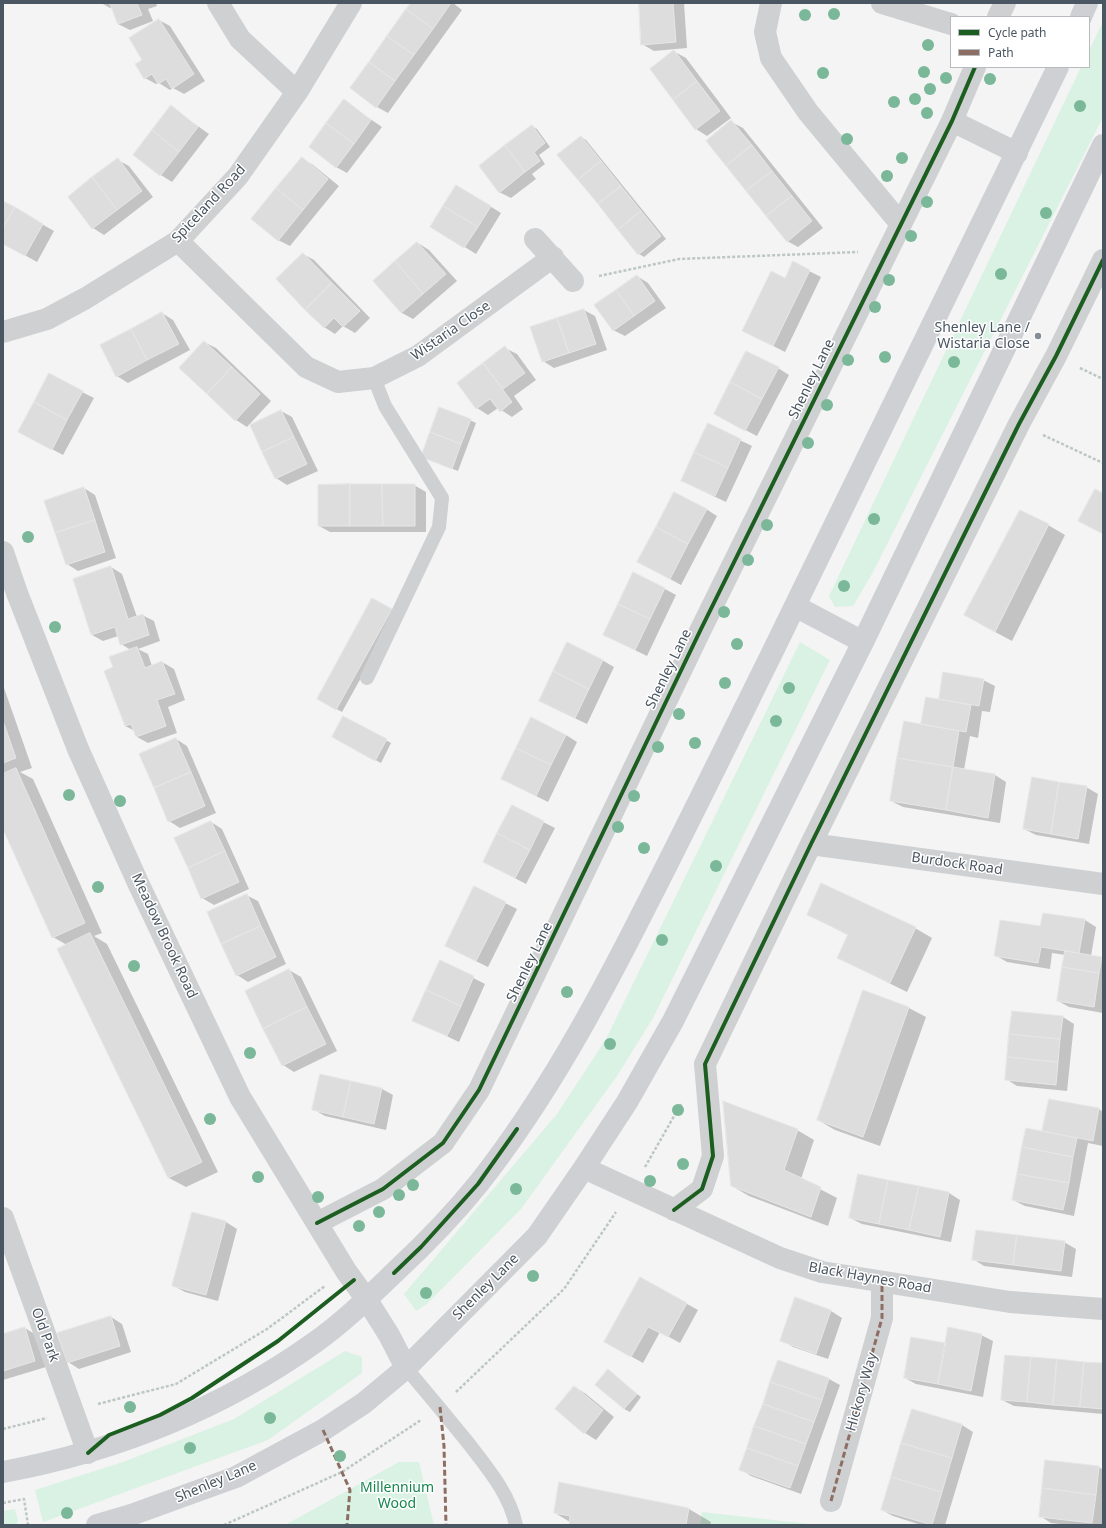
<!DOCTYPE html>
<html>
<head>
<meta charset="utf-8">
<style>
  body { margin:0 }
  #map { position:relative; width:1106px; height:1528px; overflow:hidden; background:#f4f4f4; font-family:"Noto Sans",sans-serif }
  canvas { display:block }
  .frame { position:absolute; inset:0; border:4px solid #4a5661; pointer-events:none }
  .legend { position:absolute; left:950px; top:16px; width:140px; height:52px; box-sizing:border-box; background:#fff; border:1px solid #b7bbc0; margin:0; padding:5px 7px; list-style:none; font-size:12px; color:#4a5661 }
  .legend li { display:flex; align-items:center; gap:8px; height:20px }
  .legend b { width:20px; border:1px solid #b7bbc0 }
</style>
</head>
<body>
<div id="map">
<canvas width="1106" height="1528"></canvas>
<div class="frame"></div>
<ul class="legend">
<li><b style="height:5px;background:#1b5e20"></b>Cycle path</li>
<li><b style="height:5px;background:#8d6e63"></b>Path</li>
</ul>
</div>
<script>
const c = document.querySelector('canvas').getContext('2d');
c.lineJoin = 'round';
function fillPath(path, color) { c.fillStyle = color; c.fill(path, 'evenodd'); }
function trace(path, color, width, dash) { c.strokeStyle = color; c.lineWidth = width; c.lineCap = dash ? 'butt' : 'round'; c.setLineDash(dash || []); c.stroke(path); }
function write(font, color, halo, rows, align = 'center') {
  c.font = font + ' "Noto Sans",sans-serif'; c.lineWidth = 3; c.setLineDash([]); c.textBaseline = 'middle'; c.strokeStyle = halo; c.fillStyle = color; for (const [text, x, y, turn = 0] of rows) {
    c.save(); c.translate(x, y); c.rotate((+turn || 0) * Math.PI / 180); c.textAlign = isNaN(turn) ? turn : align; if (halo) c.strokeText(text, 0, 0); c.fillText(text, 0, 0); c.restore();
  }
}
fillPath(new Path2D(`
  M1103,21V117L872,574L853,606L835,607L829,596L1081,67H1089V51Z
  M800,642L830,660L653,1018L617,1076L521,1209L427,1304L416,1311L404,1294L557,1114L606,1039Z
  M345,1351L362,1357V1373L268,1440L43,1522L35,1490L123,1462L234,1419Z
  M399,1462H419L434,1525H285Z
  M15,1509L18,1520L16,1525H3V1511Z
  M702,1512L818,1525H700Z`), '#d9f2e3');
fillPath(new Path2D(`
  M101,3H156L157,6L148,9L153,21L130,30L118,24L112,7L110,8Z
  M412,3H453L462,10L388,113L377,107Z
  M640,3H684L687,48L654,51L642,44Z
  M159,20L170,26L205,81L184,94L173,88L170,90L159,83L156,84L145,78L144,60Z
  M675,52L686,58L731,118L707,136L696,129L651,70Z
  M344,101L382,127L347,173L336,167Z
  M171,107L209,134L172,182L161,175Z
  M731,122L743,128L823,228L798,247L787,241Z
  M532,126L537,129L550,147L539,155L545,164L532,174L536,179L511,198L499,192Z
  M581,137L586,140L666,239L644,257L639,254Z
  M302,158L313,165L339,186L290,246L278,240Z
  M118,160L129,166L153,197L104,235L93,228Z
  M467,192L501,213L476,254L431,226Z
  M3,202L54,231L37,262L3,243Z
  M418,243L429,250L457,281L413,319L402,313L374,281Z
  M303,254L314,260L370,318L355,333L343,326L335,334L324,327Z
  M793,263L821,277L785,352L744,331L785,279Z
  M637,276L648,283L666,308L625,336L613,330Z
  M584,310L595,316L607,350L554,368L543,361Z
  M162,313L173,320L190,350L128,383L117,376Z
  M204,342L216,348L271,401L247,427L236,420L180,368Z
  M505,348L517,354L536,380L514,396L523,409L512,417L498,408L488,415L477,408L458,383Z
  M778,368L789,375L757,436L726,420Z
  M82,392L94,398L63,455L31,438Z
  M281,411L292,417L318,471L287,485L276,478Z
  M470,420L476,423L458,471L422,457Z
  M709,425L752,446L726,502L694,487Z
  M414,485L426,492V532H330L319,526Z
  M84,488L95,495L116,558L78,571L67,564Z
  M706,509L717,516L681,585L650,568Z
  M1048,525L1065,535L1012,641L982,625Z
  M111,567L122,574L137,617L142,615L154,621L160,641L138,649L148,654L152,666L162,662L174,669L185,700L168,707L177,733L148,743L137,737L135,731L125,726L114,668L131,650L121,644L118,636L103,641L92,635Z
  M665,589L676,595L647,656L616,641Z
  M373,599L397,613L342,712L318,699Z
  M602,660L614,667L587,724L551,707Z
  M944,673L983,680L995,686L990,712L982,711L978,738L970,736L964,770L995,775L1006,782L1000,823L903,807L891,801L921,725L926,698L940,700Z
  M3,685L32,768L20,772L33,779L102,933L94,936L107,944L218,1172L186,1187L169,1178L58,950L67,945L53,937L3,826Z
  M344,717L391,743L381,763L333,737Z
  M566,735L577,742L548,802L514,785Z
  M176,739L187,746L216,813L180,828L169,821Z
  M1086,787L1098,794L1089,844L1036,835L1024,829Z
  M211,822L222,829L249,889L214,905L202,898Z
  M543,822L555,828L526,884L484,862Z
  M246,895L258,901L286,964L248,982L237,975Z
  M505,903L517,909L488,967L457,952Z
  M1043,914L1085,920L1096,927L1091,956L1103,959V1013L1069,1007L1058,1001L1065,955L1052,953L1050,969L1007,962L995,955L1041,927Z
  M808,915L915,928L932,938L907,992L838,958L848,935Z
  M440,961L485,984L459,1042L413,1020Z
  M289,970L301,977L337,1051L294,1072L283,1065Z
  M863,991L909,1008L926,1017L880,1146L835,1130L818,1120Z
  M1063,1017L1074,1024L1067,1091L1017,1086L1006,1079Z
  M321,1075L382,1089L393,1095L386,1130L325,1116L313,1109Z
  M1049,1100L1099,1109L1103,1112V1146L1088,1143L1074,1216L1025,1206L1013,1200L1043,1132Z
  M797,1130L814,1140L801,1179L837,1198L828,1226L749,1196L732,1186Z
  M949,1193L960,1200L951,1242L862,1224L850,1218Z
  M193,1214L226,1222L237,1229L218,1301L185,1292L174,1286Z
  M1064,1242L1076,1249L1072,1277L984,1266L973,1259Z
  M640,1278L698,1310L680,1343L660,1332L643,1363L605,1342Z
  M796,1299L831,1311L842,1318L828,1359L793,1347L781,1340Z
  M111,1317L122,1324L131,1352L79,1369L68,1362Z
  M25,1328L36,1335L46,1367L3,1380V1335Z
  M981,1335L993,1341L983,1397L916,1384L905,1378L947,1344Z
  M779,1361L829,1379L840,1385L801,1494L751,1476L740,1469Z
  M1103,1364V1414L1014,1406L1002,1400Z
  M612,1374L641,1397L630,1412L624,1409Z
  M575,1387L586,1394L614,1417L596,1440L585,1433Z
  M912,1410L962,1425L973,1432L945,1525H921L893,1516L882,1510Z
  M1099,1467L1103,1470V1525H1070L1051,1523L1040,1516Z
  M559,1483L689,1509L711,1522L710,1525H570V1522L555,1513Z`), '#0003');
const building = new Path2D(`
  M110,3H137L142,15L118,24Z
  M411,3H451L433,29L406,9Z
  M639,3H673L676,42L641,45Z
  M406,9L433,29L414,55L387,36Z
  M159,19L194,74L172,89L166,79L158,84L152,74L144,79L135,64L142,60L129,38Z
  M387,36L414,55L395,81L369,62Z
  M674,50L697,81L673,100L650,69Z
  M369,62L395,81L376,108L350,88Z
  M697,81L720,111L695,130L673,100Z
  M344,99L371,120L354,144L326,123Z
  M171,105L198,127L179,152L152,130Z
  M731,120L752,145L726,166L706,141Z
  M326,123L354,144L336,168L309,147Z
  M532,125L545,143L534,152L540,161L525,172L505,145Z
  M152,130L179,152L160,176L133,155Z
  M581,136L601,161L578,180L557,155Z
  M505,145L525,172L499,193L479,166Z
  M752,145L772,171L746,191L726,166Z
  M302,157L328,179L303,210L276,188Z
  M118,158L142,191L117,210L92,177Z
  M601,161L621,186L598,204L578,180Z
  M772,171L792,196L766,216L746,191Z
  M92,177L117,210L92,229L68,197Z
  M456,185L491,206L478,227L443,206Z
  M621,186L641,211L618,230L598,204Z
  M276,188L303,210L278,241L251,219Z
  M792,196L812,221L787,242L766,216Z
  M3,201L15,207L3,228Z
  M443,206L478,227L464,248L430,227Z
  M15,207L43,224L25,256L3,244V228Z
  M641,211L661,236L638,255L618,230Z
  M417,242L446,274L423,294L395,261Z
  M303,253L332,283L305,310L276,279Z
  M395,261L423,294L401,313L373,281Z
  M793,261L810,270L773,346L742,331L771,271L785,278Z
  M637,275L655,301L634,316L616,290Z
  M332,283L360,311L343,327L334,318L324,328L305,310Z
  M616,290L634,316L613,331L594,305Z
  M584,309L596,344L569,353L557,318Z
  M162,312L179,344L147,360L131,329Z
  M557,318L569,353L542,362L530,327Z
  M131,329L147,360L116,377L100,345Z
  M204,341L232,367L207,394L179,368Z
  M505,346L525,373L503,389L483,363Z
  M746,351L779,367L762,399L730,382Z
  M483,363L512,402L500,412L490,399L476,409L457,383Z
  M232,367L260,394L235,421L207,394Z
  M49,373L83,391L67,420L34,402Z
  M730,382L762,399L745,431L714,414Z
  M34,402L67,420L52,450L18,432Z
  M439,407L471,419L461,444L430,432Z
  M281,410L294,437L262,452L250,425Z
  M708,423L741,439L728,468L694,452Z
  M430,432L461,444L452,469L421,457Z
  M294,437L307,464L275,479L262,452Z
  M694,452L728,468L715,496L681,481Z
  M350,484V526H318V485Z
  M350,484H382L383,526H350Z
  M382,484H415V526H383Z
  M84,487L95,520L55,533L44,501Z
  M1095,489L1103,493V534L1078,521Z
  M674,492L707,509L688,544L656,527Z
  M1020,510L1049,524L995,632L964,615Z
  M95,520L105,552L66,565L55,533Z
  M656,527L688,544L670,579L637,562Z
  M111,566L128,619L143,614L149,635L120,645L115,627L91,635L73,579Z
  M633,572L665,588L650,619L618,604Z
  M372,598L392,609L336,710L317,699Z
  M618,604L650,619L635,650L603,635Z
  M567,642L603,660L589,689L553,671Z
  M137,647L145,668L162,661L175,694L157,700L166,726L136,737L131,724L125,726L104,671L113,667L109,657Z
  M553,671L589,689L575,718L539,701Z
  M943,672L984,679L979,706L939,699Z
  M926,697L971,705L966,732L921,724Z
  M343,716L387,739L375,761L332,737Z
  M531,717L566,735L551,765L516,748Z
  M3,721L16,758L3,763Z
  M904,721L959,731L953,767L897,758Z
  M176,738L191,772L154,788L139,754Z
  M516,748L551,765L536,796L501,779Z
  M897,758L953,767L946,810L890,801Z
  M953,767L995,774L988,818L946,810Z
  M16,768L85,923L52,938L3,829V774Z
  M191,772L205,806L168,822L154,788Z
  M1032,777L1059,782L1051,834L1023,829Z
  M1059,782L1087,786L1078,839L1051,834Z
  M512,805L544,821L530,850L497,833Z
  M211,821L225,851L188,868L174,838Z
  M497,833L530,850L515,878L483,862Z
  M225,851L239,882L201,899L188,868Z
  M821,883L916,927L890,983L837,958L848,934L807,915Z
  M474,886L506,902L476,961L445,946Z
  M247,894L261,926L221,944L207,912Z
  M1043,913L1085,919L1079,953L1041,947L1038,963L994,956L1000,920L1040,926Z
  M261,926L276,957L236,976L221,944Z
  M90,933L202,1162L168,1178L57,949Z
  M1065,951L1102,957L1099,973L1062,967Z
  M440,960L474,976L461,1006L426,990Z
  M1062,967L1099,973L1094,1007L1057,1001Z
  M289,969L307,1007L263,1029L245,991Z
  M426,990L461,1006L447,1036L412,1021Z
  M863,990L909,1007L863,1137L817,1120Z
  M307,1007L326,1044L282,1066L263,1029Z
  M1012,1011L1063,1016L1060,1039L1009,1034Z
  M1009,1034L1060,1039L1058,1062L1007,1057Z
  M1007,1057L1058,1062L1056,1085L1005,1080Z
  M320,1074L351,1081L343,1117L312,1110Z
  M351,1081L382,1088L374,1124L343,1117Z
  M1049,1099L1099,1108L1093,1141L1042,1131Z
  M723,1101L798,1129L784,1170L821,1187L811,1217L731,1186Z
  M1026,1128L1077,1138L1073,1157L1022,1147Z
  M1022,1147L1073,1157L1069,1183L1017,1174Z
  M858,1174L888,1180L879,1224L849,1218Z
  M1017,1174L1069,1183L1063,1210L1012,1200Z
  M888,1180L919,1186L909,1230L879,1224Z
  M919,1186L949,1192L940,1237L909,1230Z
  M192,1212L226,1221L206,1295L172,1286Z
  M976,1230L1017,1235L1013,1265L972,1260Z
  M1017,1235L1065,1241L1061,1271L1013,1265Z
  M640,1277L687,1303L668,1337L648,1327L631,1357L604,1342Z
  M795,1297L831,1310L816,1354L780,1341Z
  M111,1316L120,1346L67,1363L57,1333Z
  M25,1327L35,1361L3,1371V1334Z
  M948,1327L982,1334L971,1391L938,1384Z
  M911,1337L946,1343L938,1384L904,1378Z
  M1005,1355L1031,1357L1027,1402L1001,1400Z
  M1031,1357L1057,1359L1053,1405L1027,1402Z
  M1057,1359L1084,1362L1080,1407L1053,1405Z
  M778,1360L829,1378L822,1400L770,1382Z
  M1084,1362L1103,1363V1409L1080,1407Z
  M608,1369L637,1394L624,1409L595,1385Z
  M770,1382L822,1400L814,1422L763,1404Z
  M574,1386L603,1410L584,1434L555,1409Z
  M763,1404L814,1422L806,1444L754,1426Z
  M912,1409L962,1424L952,1458L901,1443Z
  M754,1426L806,1444L798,1466L747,1448Z
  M901,1443L952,1458L942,1492L891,1477Z
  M747,1448L798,1466L790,1488L739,1470Z
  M1045,1460L1099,1466L1096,1495L1042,1488Z
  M891,1477L942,1492L932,1525L881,1510Z
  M559,1482L689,1508L686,1525H569L570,1516L554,1513Z
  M1042,1488L1096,1495L1092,1523L1039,1517Z`);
fillPath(building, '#ddddde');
trace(building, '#e5e6e7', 1);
trace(new Path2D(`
  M599,276L679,259L858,252
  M1080,368L1103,379
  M1043,435L1103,463
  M645,1167L681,1104
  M456,1392L564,1289L616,1212
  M98,1404L176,1384L267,1329L325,1286
  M3,1429L47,1418
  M3,1503L24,1499L28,1525
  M224,1525L342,1472L421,1420`), '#bcc7c4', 2.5, [3, 2]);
trace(new Path2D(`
  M367,678L439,527L442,498L385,406L374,378
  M406,1368C427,1393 448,1418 469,1444C488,1469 509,1493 516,1525`), '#ced0d2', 14);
trace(new Path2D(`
  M218,3L240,39L297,92
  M771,3L765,32L771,58L808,112L900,223
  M882,3L951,24
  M998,17L1005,3
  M952,121L1017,153
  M535,239L573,281
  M178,241L306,367L338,382L374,378L418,356L553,257
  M3,332L47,319L86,298L178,241L238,176L297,92L351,3
  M3,552L17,593L78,749L139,885L240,1097L346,1271L367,1300
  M811,844L1103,884
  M584,1168L780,1258L822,1272L1010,1302L1103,1309
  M674,1210L702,1189L713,1156L705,1064L811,844L1019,424L1056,356L1103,260
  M3,1218L88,1453
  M317,1223L383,1189L443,1143L479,1090L701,629L952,121L975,67
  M831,1501L882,1318V1282`), '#ced0d2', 22);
trace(new Path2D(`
  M1081,17L1087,3
  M795,606L863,642
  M367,1300L389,1335L406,1368
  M3,1472C116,1451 221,1409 314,1343C344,1322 371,1295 397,1270C426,1243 454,1214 479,1183C545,1099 597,1003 645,908C688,824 730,738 772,653C867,458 963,263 1058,67
  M97,1525L131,1515L236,1477L323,1430L364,1403L406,1368L537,1236L584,1168L627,1102L673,1021L863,642L1103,145`), '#ced0d4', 22);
trace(new Path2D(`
  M440,1407L444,1446L446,1525
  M323,1430L350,1490L347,1525
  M831,1501L882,1318V1282`), '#8d6e63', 3, [6, 3]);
trace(new Path2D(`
  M674,1210L702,1189L713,1156L705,1064L811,844L1019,424L1056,356L1103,260
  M317,1223L383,1189L443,1143L479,1090L701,629L952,121L975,67
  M394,1273L421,1247L478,1184L517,1129
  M88,1453L109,1435L160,1415L192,1398L278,1341L354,1280`), '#1b5e20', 4);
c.fillStyle = '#7ab899';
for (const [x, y] of [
  [834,14],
  [805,15],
  [928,45],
  [924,72],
  [823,73],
  [946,78],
  [990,79],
  [930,89],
  [915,99],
  [894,102],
  [1080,106],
  [927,113],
  [847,139],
  [902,158],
  [887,176],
  [927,202],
  [1046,213],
  [911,236],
  [1001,274],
  [889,280],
  [875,307],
  [885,357],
  [848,360],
  [954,362],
  [827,405],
  [808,443],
  [874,519],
  [767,525],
  [28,537],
  [748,560],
  [844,586],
  [724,612],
  [55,627],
  [737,644],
  [725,683],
  [789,688],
  [679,714],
  [776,721],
  [695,743],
  [658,747],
  [69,795],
  [634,796],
  [120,801],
  [618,827],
  [644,848],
  [716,866],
  [98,887],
  [662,940],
  [134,966],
  [567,992],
  [610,1044],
  [250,1053],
  [678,1110],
  [210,1119],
  [683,1164],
  [258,1177],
  [650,1181],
  [413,1185],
  [516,1189],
  [399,1195],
  [318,1197],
  [379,1212],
  [359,1226],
  [533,1276],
  [426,1293],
  [130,1407],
  [270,1418],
  [190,1448],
  [340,1456],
  [67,1513]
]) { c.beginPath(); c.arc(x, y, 6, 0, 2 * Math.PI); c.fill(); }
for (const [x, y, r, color] of [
  [1038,336,4,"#868d94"]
]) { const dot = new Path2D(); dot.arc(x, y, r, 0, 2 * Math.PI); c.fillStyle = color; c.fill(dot); trace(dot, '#fff', 1.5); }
write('14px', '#4a5661', '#fff', [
  ["Spiceland Road",209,204,-47],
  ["Wistaria Close",451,331,-35],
  ["Shenley Lane",812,379,-64],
  ["Shenley Lane",669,669,-64],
  ["Burdock Road",957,864,8],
  ["Meadow Brook Road",164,936,65],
  ["Shenley Lane",530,962,-64],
  ["Black Haynes Road",870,1278,10],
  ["Shenley Lane",486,1287,-45],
  ["Old Park",45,1335,70],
  ["Hickory Way",862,1392,-74],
  ["Shenley Lane",216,1482,-23]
]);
write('14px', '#4a5661', '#fff', [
  ["Shenley Lane /",1030,328],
  ["Wistaria Close",1030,344]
], 'right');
write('14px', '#17864f', '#fff', [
  ["Millennium",397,1488],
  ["Wood",397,1504]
]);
</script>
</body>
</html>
